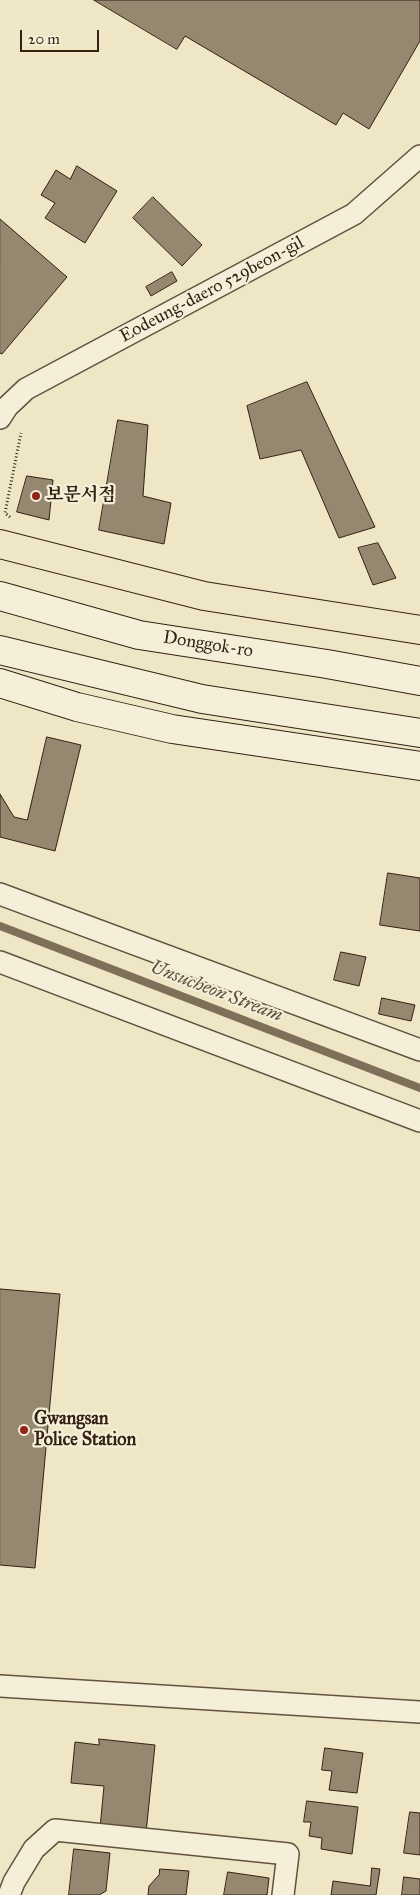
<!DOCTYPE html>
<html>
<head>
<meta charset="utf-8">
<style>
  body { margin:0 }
  #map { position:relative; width:420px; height:1895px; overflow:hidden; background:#efe6c5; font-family:"IM FELL Great Primer",serif }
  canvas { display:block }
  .scale { position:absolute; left:20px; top:30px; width:79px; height:22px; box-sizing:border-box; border:2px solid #342114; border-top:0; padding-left:6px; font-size:15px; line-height:18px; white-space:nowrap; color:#342114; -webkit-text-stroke:4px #f5efd9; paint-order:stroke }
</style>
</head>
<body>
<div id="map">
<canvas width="420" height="1895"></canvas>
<div class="scale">20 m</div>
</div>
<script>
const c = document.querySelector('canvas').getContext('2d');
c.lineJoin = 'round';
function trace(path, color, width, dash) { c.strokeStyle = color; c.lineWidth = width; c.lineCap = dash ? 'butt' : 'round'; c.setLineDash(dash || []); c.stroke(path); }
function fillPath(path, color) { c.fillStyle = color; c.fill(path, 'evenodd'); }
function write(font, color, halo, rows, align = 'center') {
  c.font = font + ' "IM FELL Great Primer","Noto Serif KR",serif'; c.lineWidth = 4.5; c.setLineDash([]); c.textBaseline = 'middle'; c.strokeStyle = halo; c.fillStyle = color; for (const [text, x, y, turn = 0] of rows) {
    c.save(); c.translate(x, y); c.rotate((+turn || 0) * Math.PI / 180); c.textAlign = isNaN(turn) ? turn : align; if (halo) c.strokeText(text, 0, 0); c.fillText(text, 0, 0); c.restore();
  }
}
trace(new Path2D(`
  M0,926L420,1088`), '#7e6f5a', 8);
const building = new Path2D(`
  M94,0H420V41L369,129L343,113L336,125L185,36L177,49Z
  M77,166L117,191L85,243L45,218L55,203L41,195L56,170L70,179Z
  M153,197L202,245L182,266L133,218Z
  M0,219L67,277L2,354L0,353Z
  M172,272L177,281L151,296L146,287Z
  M307,382L375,527L339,538L301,450L260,459L247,406Z
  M118,420L148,425L143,496L171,503L164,544L99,530Z
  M27,476L53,480L49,520L17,512Z
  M378,543L396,578L373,585L358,548Z
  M47,737L81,745L55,851L0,837V794L14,817L27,820Z
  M388,873L420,878V931L380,925Z
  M341,952L366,957L359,986L334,980Z
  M382,998L415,1005L411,1021L379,1014Z
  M0,1289L60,1294L35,1568L0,1565Z
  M99,1739L155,1745L146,1833L100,1828L104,1786L71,1783L75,1742L99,1745Z
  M325,1748L363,1753L357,1793L329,1790L332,1771L322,1770Z
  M307,1801L358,1807L352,1854L321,1849L322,1838L309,1836L311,1822H304Z
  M410,1812L420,1813V1855L404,1853Z
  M74,1849L110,1853L106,1891L99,1895H69Z
  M372,1868L380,1869L376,1895H331L333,1881L370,1886Z
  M160,1869L189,1871L186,1895H148L149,1886L159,1875Z
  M228,1872L269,1878L267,1895H224Z
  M404,1877L420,1879V1895H402Z`);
fillPath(building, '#958770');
trace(building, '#342114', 1);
const street = new Path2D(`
  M0,418L7,407L26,389L354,214L420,156
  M0,894L420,1050
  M0,962L420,1121
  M0,1686L420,1712
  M9,1895L14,1882L34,1849L55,1830L288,1854L283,1895`);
const secondary = new Path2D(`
  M0,596L139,635L327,664L420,681
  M0,650L202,699L420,733
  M0,683L77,707L172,729L420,766`);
const primary = new Path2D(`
  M0,544L204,596L420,630`);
trace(street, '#635240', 24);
trace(secondary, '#342114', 30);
trace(primary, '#342114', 30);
trace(new Path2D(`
  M10,517L5,513L21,433`), '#342114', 3, [1, 2.5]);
trace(street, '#f5efd9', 21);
trace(secondary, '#f5efd9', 28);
trace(primary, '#efe6c5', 28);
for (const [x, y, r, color] of [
  [36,496,5,"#8f2418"],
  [24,1430,5,"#8f2418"]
]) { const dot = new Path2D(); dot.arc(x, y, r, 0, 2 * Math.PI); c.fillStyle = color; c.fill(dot); trace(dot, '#f5efd9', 2); }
write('18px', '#342114', '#f5efd9', [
  ["Eodeung-daero 529beon-gil",212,290,-28],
  ["Donggok-ro",208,645,9]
]);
write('bold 18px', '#342114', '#f5efd9', [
  ["보문서점",46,496],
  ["Gwangsan",34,1420],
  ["Police Station",34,1441]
], 'left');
write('italic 19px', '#5f4e3d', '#f5efd9', [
  ["Unsucheon Stream",216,992,21]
]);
</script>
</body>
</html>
